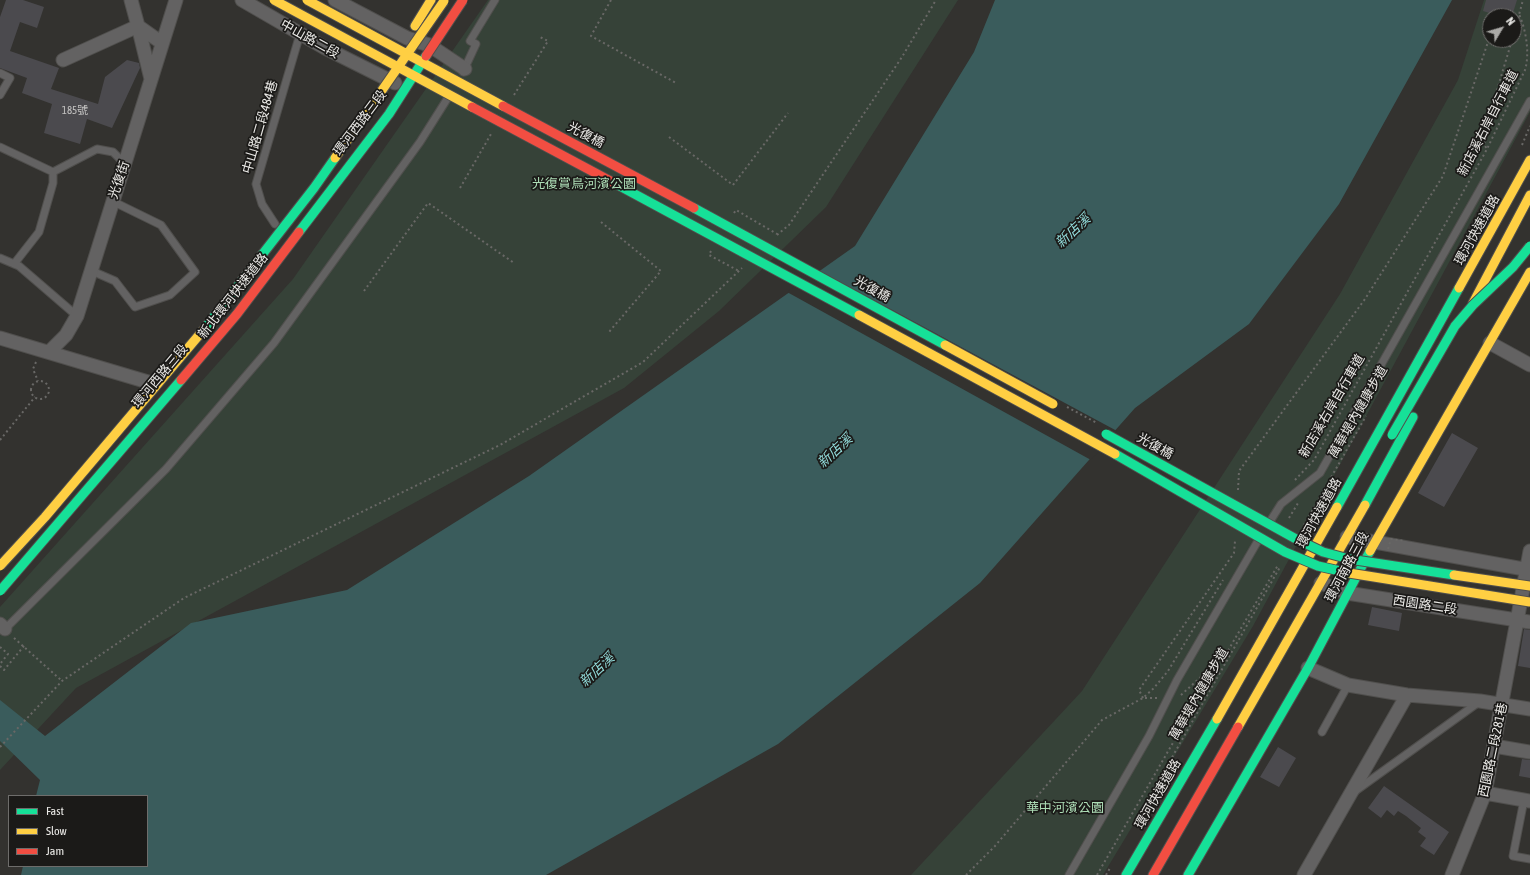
<!DOCTYPE html>
<html>
<head>
<meta charset="utf-8">
<style>
  body { margin:0 }
  #map { position:relative; width:1530px; height:875px; overflow:hidden; background:#33322f; font-family:"Asap Condensed",sans-serif }
  canvas { display:block }
  .legend { position:absolute; left:8px; top:795px; width:140px; height:72px; box-sizing:border-box; background:#1b1a18; border:1px solid #6e6d6b; margin:0; padding:5px 7px; list-style:none; font-size:12px; color:#ebeae7 }
  .legend li { display:flex; align-items:center; gap:8px; height:20px }
  .legend b { width:20px; border:1px solid #6e6d6b }
  .north { position:absolute; left:1482px; top:8px; width:40px; height:40px; box-sizing:border-box; background:#1b1a18; border:1px solid #6e6d6b; border-radius:50%; rotate:52deg; font-size:11px; font-weight:700; line-height:16px; text-align:center; color:#ebeae7 }
  .north::after { content:''; display:block; margin:auto; width:14px; height:18px; background:#abaaa7; clip-path:polygon(50% 0,100% 100%,50% 72%,0 100%) }
</style>
</head>
<body>
<div id="map">
<canvas width="1530" height="875"></canvas>
<ul class="legend">
<li><b style="height:5px;background:#16e098"></b>Fast</li>
<li><b style="height:5px;background:#ffcf43"></b>Slow</li>
<li><b style="height:5px;background:#f24e42"></b>Jam</li>
</ul>
<div class="north">N</div>
</div>
<script>
const c = document.querySelector('canvas').getContext('2d');
c.lineJoin = 'round';
function fillPath(path, color) { c.fillStyle = color; c.fill(path, 'evenodd'); }
function trace(path, color, width, dash) { c.strokeStyle = color; c.lineWidth = width; c.lineCap = dash ? 'butt' : 'round'; c.setLineDash(dash || []); c.stroke(path); }
function write(font, color, halo, rows, align = 'center') {
  c.font = font + ' "Asap Condensed","Noto Sans TC",sans-serif'; c.lineWidth = 3.5; c.setLineDash([]); c.textBaseline = 'middle'; c.strokeStyle = halo; c.fillStyle = color; for (const [text, x, y, turn = 0] of rows) {
    c.save(); c.translate(x, y); c.rotate((+turn || 0) * Math.PI / 180); c.textAlign = isNaN(turn) ? turn : align; if (halo) c.strokeText(text, 0, 0); c.fillText(text, 0, 0); c.restore();
  }
}
fillPath(new Path2D(`
  M488,0H958L826,207L719,311L624,388L76,688L0,770V607L293,279Z
  M1484,0H1530V112L1253,626L1103,875H911L1082,691L1340,294L1458,80ZM1490,16H1514V40H1490Z`), '#364238');
fillPath(new Path2D(`
  M995,0H1452L1339,204L1249,324L1135,408L980,583L778,744L546,875H21L23,866H147V796H36L40,780L0,741V700L45,736L191,623L347,590L529,476L855,246L974,52Z`), '#3a5c5c');
fillPath(new Path2D(`
  M818,270L1117,431L1091,460L787,292Z`), '#33322f');
fillPath(new Path2D(`
  M6,0H23L44,7L37,28L20,22L10,51L59,68L51,89L98,104L105,77L127,60L139,63L140,68L112,128L87,119L80,144L44,133L52,104L22,93L27,78L0,68V17Z
  M1486,0H1517L1512,16H1499L1483,11Z
  M1452,433L1478,448L1444,507L1418,493Z
  M1372,607L1402,613L1399,631L1368,625Z
  M1524,629L1530,630V668L1518,666Z
  M1278,747L1296,758L1279,787L1260,777Z
  M1522,759L1530,760V778L1519,776Z
  M1384,786L1449,832L1434,855L1420,846L1426,838L1418,832L1421,828L1406,816L1398,811L1394,816L1387,810L1381,818L1368,808Z`), '#4b4a4e');
const lane = new Path2D(`
  M463,72L476,44L470,41L495,0
  M0,73L10,78L0,95
  M0,147L53,172
  M53,172L97,149L113,152L125,164
  M275,224L262,204L256,184L300,34
  M0,258L19,266L77,316
  M14,264L39,232L53,183V172
  M92,271L115,281L135,307L170,295L195,272L161,225L112,201
  M1269,523L1281,504L1320,473L1530,101
  M5,629L166,469L274,343L420,142L449,96
  M1322,732L1348,685
  M1354,792L1479,702
  M1524,800L1513,856L1530,859
  M1069,875L1149,736L1177,680L1259,539`);
const street = new Path2D(`
  M242,0L325,48L395,83
  M335,0L407,38L429,45L465,69
  M138,26L151,79
  M138,26L162,43
  M63,60L138,26L131,0
  M0,338L148,382
  M1490,343L1530,365
  M49,352L66,335L77,316L176,0
  M1347,537L1530,570
  M1321,583L1347,593L1530,622
  M0,624L5,629
  M1308,668L1348,685L1407,695L1480,701L1530,709
  M1494,746L1530,752
  M1485,793L1530,801
  M1304,875L1407,695
  M1452,875L1485,793L1530,551`);
const fast = new Path2D(`
  M1365,505L1413,417
  M1337,507L1459,288
  M1126,875L1217,719
  M1188,875L1308,668L1370,551`);
const slow = new Path2D(`
  M415,26L431,0
  M1459,288L1530,160
  M1473,303L1530,195
  M1370,551L1530,272
  M1217,719L1337,507
  M1238,727L1365,505`);
const jam = new Path2D(`
  M1153,875L1238,727`);
trace(lane, '#504f4d', 9);
trace(street, '#504f4d', 15);
trace(fast, '#504f4d', 11);
trace(slow, '#504f4d', 11);
trace(jam, '#504f4d', 11);
trace(new Path2D(`
  M611,0L591,36L676,83
  M1514,33L1523,0
  M514,95L548,41L540,37
  M669,137L733,185L788,113
  M1522,145L1530,126
  M1486,148L1483,137L1512,40
  M460,188L491,134
  M734,213L736,210L777,234
  M601,222L661,271L609,332
  M777,235L789,225L902,57L936,0
  M711,251L709,255L739,271
  M364,291L428,203L514,263
  M36,362L33,369L38,381
  M31 390a9 9 0 1 1 18 0a9 9 0 1 1-18 0Z
  M0,440L35,397
  M1295,480L1314,460L1487,149L1525,70C1530,53 1526,30 1519,14
  M1238,490L1239,471L1365,299L1443,176L1490,36
  M1289,518L1298,503
  M1304,525L1366,416
  M14,638L62,681
  M0,647L8,654L0,664
  M0,666L4,670L24,646
  M1181,695L1226,654L1278,565
  M1143,698L1139,690L1234,553L1235,541
  M1145,698H1158
  M0,747L62,681L184,598L500,445L643,362L742,268
  M1145,805L1280,567
  M966,875L995,846L1102,720L1143,698L1154,688L1168,671L1223,580
  M1097,875L1209,680L1211,670
  M1106,875L1110,868`), '#696866', 2, [2, 3]);
trace(lane, '#636262', 7);
trace(street, '#636262', 13);
trace(fast, '#16e098', 9);
trace(slow, '#ffcf43', 9);
trace(jam, '#f24e42', 9);
const fastBridge = new Path2D(`
  M616,184L859,315
  M694,208L945,345
  M299,232L389,114L426,56
  M205,328L314,188L335,158
  M1106,434L1296,539L1323,552L1349,559L1454,575
  M1392,435L1455,326L1473,305L1513,267L1530,246
  M1115,454L1285,552L1318,566L1349,573
  M0,591L181,380`);
const slowBridge = new Path2D(`
  M274,0L472,107
  M307,0L503,106
  M335,158L444,1
  M859,315L1115,454
  M945,345L1053,404
  M0,566L45,517L205,328
  M1349,573L1530,602
  M1454,575L1530,586`);
const jamBridge = new Path2D(`
  M426,56L463,0
  M503,106L694,208
  M472,107L616,184
  M181,380L237,314L299,232`);
trace(fastBridge, '#504f4d', 11, []);
trace(slowBridge, '#504f4d', 11, []);
trace(jamBridge, '#504f4d', 11, []);
trace(new Path2D(`
  M1067,407L1097,423
  M1388,549L1391,539L1405,541`), '#696866', 2, [2, 3]);
trace(fastBridge, '#16e098', 9);
trace(slowBridge, '#ffcf43', 9);
trace(jamBridge, '#f24e42', 9);
write('11px', '#c3c2c1', null, [
  ["185號",75,111]
]);
write('13px', '#ebeae7', '#1b1a18', [
  ["中山路二段",310,39,29],
  ["環河西路三段",360,123,-53],
  ["新店溪右岸自行車道",1488,123,-63],
  ["中山路二段484巷",260,127,-74],
  ["光復橋",586,135,28],
  ["光復街",119,180,-71],
  ["環河快速道路",1477,230,-61],
  ["光復橋",872,289,29],
  ["新北環河快速道路",233,296,-52],
  ["環河西路三段",160,376,-50],
  ["新店溪右岸自行車道",1332,406,-60],
  ["萬華堤內健康步道",1358,412,-60],
  ["光復橋",1155,446,29],
  ["環河快速道路",1319,513,-61],
  ["環河南路三段",1347,567,-62],
  ["西園路二段",1425,605,9],
  ["萬華堤內健康步道",1199,694,-60],
  ["西園路二段281巷",1493,750,-78],
  ["環河快速道路",1158,794,-60]
]);
write('13px', '#adddb6', '#1b1a18', [
  ["光復賞鳥河濱公園",584,184],
  ["華中河濱公園",1065,808]
]);
write('italic 14px', '#92dcdb', '#1b1a18', [
  ["新店溪",1073,231,-43],
  ["新店溪",835,451,-43],
  ["新店溪",597,670,-43]
]);
</script>
</body>
</html>
